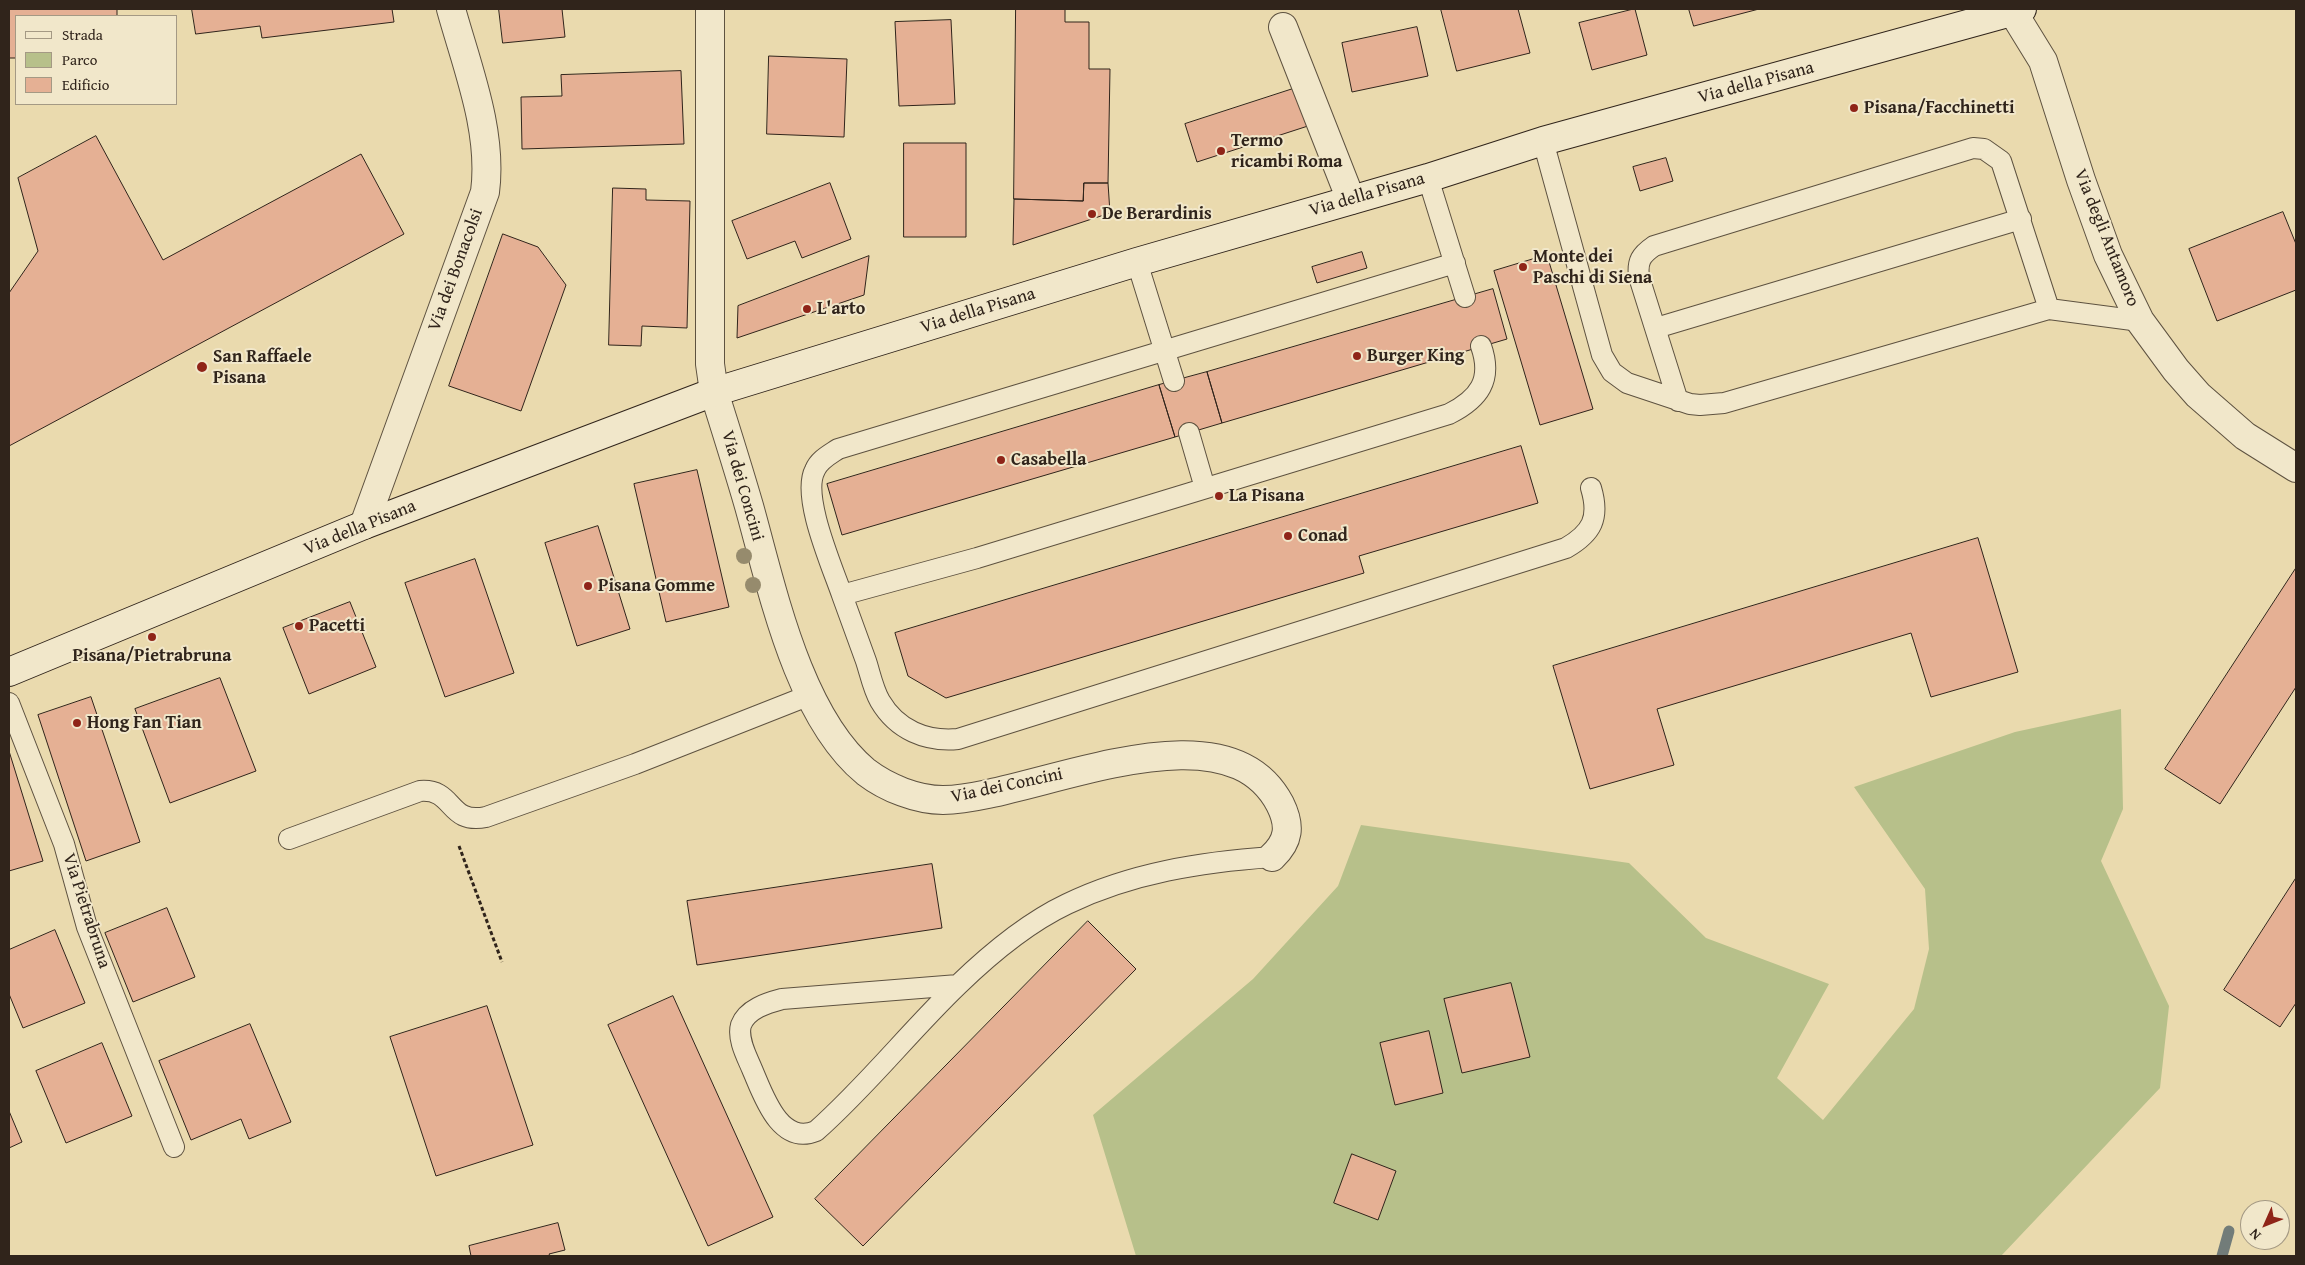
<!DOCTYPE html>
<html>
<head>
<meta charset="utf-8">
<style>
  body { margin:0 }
  #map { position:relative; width:2305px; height:1265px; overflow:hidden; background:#eadaae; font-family:"Gentium Book Plus",serif }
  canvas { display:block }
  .frame { position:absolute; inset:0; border:10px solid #30241b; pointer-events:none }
  .legend { position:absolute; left:15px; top:15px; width:162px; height:90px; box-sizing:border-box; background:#f1e7ca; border:1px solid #a49984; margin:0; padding:6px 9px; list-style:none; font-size:15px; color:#30241b }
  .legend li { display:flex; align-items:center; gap:10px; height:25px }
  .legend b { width:25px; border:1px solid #a49984 }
  .north { position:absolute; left:2240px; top:1200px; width:50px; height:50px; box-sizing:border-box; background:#f1e7ca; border:1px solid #a49984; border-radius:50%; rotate:226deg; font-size:14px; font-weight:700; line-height:20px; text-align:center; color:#30241b }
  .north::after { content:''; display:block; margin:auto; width:18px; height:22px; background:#8f2418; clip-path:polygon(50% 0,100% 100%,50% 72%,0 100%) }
</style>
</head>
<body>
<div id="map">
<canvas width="2305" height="1265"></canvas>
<div class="frame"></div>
<ul class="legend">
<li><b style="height:6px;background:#f1e7ca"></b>Strada</li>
<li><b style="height:14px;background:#b7c08a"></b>Parco</li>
<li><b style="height:14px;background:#e5b094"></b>Edificio</li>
</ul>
<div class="north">N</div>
</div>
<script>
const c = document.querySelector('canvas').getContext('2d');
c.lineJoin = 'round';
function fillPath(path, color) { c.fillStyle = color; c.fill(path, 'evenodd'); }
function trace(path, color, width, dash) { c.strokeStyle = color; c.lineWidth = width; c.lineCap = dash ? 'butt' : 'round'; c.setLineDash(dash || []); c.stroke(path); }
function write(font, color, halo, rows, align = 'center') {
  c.font = font + ' "Gentium Book Plus",serif'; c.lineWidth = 4; c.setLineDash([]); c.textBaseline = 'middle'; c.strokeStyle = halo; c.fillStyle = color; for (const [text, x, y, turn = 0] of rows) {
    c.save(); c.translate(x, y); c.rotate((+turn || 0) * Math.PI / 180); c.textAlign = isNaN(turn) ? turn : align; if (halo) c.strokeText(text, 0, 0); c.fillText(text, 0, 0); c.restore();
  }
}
fillPath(new Path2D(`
  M2121,709L2123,809L2101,861L2169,1006L2160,1088L2001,1256H1136L1093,1115L1253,979L1338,886L1361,825L1629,863L1706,938L1829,984L1777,1078L1823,1120L1914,1009L1929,949L1925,889L1854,787L2015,732Z`), '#b7c08a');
trace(new Path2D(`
  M2222,1256L2229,1231`), '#727c79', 11);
const building = new Path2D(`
  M9,9H117V16H16V58H9Z
  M192,9H392L394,22L262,38L260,26L196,34Z
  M499,9H562L565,37L503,43Z
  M1016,9H1065V22H1089V69H1110L1108,183H1084L1083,201L1014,199Z
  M1441,9H1518L1530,53L1457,71Z
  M1635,9L1647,55L1592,70L1579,23Z
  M1689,9H1759L1694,26Z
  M951,20L955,104L899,106L895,22Z
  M1417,27L1428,76L1352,92L1342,43Z
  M769,56L847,59L844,137L767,134Z
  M681,71L684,144L522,149L521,97L562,96L561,75Z
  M1299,87L1311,125L1197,162L1185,124Z
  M96,136L163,260L361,154L404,234L9,446V293L38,251L18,178Z
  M904,143H966V237H904Z
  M1666,158L1673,181L1640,191L1633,167Z
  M830,183L851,239L802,258L795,241L747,259L732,221Z
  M1084,183H1108L1110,213L1013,245L1014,199L1083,201Z
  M613,188L646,189V200L690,201L687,328L642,326L641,346L609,345Z
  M2283,212L2296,244V290L2217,321L2189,249Z
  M503,234L538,247L566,285L521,411L449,386Z
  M1362,252L1367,268L1317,283L1312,267Z
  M1547,255L1593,409L1540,425L1494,271Z
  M869,256L864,295L737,338L738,306Z
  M1493,289L1507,339L1222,423L1207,372Z
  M1207,372L1222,423L1175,437L1159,385Z
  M1159,385L1175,437L842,535L827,484Z
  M1521,446L1538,503L1359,556L1364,573L946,698L908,676L895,633Z
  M697,470L729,607L666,622L634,484Z
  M598,526L630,629L577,646L545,543Z
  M1978,538L2018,672L1931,697L1911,633L1657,709L1674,765L1590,789L1553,666Z
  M475,559L514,673L445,697L405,583Z
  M2296,568V687L2220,804L2165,769Z
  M350,602L376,667L309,694L283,628Z
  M220,678L256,771L170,803L135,709Z
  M91,697L140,842L86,861L38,715Z
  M9,751L43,861L9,871Z
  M932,864L942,928L697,965L687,901Z
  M2296,878V1003L2280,1027L2224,990Z
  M167,908L195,977L133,1002L105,933Z
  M1088,921L1136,969L863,1246L815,1199Z
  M55,930L85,1003L23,1028L9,994V950Z
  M1511,983L1530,1057L1462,1073L1444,999Z
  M673,996L773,1217L708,1246L608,1025Z
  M487,1006L533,1145L436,1176L390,1037Z
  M250,1024L291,1122L249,1139L241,1119L191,1140L159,1061Z
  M1429,1031L1443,1093L1395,1105L1380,1043Z
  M102,1043L132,1116L66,1143L36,1071Z
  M9,1111L22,1142L9,1148Z
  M1352,1154L1396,1171L1378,1220L1334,1203Z
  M558,1223L565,1250L549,1254L550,1256H471L469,1246Z`);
fillPath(building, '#e5b094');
trace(building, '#30241b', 1);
const lane = new Path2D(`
  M1543,141L1602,355L1612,372L1627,383L1690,404L1700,405L1724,403L2049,309L2001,161L1984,149L1973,148L1654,246C1641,255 1637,261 1639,277L1678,401
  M1428,178L1465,297
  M1137,262L1174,381
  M1455,263L838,449C829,455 819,460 815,470C801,496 832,566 842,595L977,558L1449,414C1479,399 1493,380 1481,346
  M2049,309L2140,321
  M1656,328L2021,219
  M1189,433L1205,488
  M842,595C850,617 858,639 866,661C870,673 873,689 880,701C897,730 926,742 958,739L1566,548C1592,533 1600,518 1591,488
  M9,703L64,844L87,927L174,1147
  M289,839L420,791C455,788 447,825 486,817L635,764L810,695
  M958,985L782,999C767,1003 747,1009 741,1025C737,1039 747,1057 752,1069C763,1094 779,1146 816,1131C867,1086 909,1032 958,985C990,954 1027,923 1067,904C1131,873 1201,862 1272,857`);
const street = new Path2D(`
  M710,9V364L714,392C726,430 738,468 749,506C772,588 798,716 866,772C887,788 917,800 943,800C1031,799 1224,697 1280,804C1291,826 1289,841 1272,857
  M2011,9L2043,61L2081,180L2108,255L2140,321L2176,370L2198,395L2245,436L2296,468
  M1283,27L1351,200
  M364,525L485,192C493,131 467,67 451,9`);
const secondary = new Path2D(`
  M9,672L364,525L714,392L1137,262L1428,178L1543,141L2022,9`);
trace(lane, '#5e5240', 22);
trace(street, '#5e5240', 30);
trace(secondary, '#30241b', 30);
trace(new Path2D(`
  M459,846L502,962`), '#30241b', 3, [4, 2.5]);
trace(lane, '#f1e7ca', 20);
trace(street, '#f1e7ca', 28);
trace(secondary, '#f1e7ca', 28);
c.fillStyle = '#968b6d';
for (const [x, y] of [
  [744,556],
  [753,585]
]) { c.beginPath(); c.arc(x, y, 8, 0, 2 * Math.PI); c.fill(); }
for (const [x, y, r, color] of [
  [1854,108,5,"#8f2418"],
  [1221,151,5,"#8f2418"],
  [1092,214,5,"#8f2418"],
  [1523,267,5,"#8f2418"],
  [807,309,5,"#8f2418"],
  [1357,356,5,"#8f2418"],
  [202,367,6,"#8f2418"],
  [1001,460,5,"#8f2418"],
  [1219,496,5,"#8f2418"],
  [1288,536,5,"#8f2418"],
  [588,586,5,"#8f2418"],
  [299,626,5,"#8f2418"],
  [152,637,5,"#8f2418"],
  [77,723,5,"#8f2418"]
]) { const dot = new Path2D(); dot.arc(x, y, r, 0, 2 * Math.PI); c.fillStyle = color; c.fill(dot); trace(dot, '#f1e7ca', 2); }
write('18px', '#30241b', '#f1e7ca', [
  ["Via della Pisana",1756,83,-15],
  ["Via della Pisana",1367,195,-16],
  ["Via degli Antamoro",2106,238,68],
  ["Via dei Bonacolsi",456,270,-70],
  ["Via della Pisana",978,311,-17],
  ["Via dei Concini",742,486,74],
  ["Via della Pisana",360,528,-22],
  ["Via dei Concini",1007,786,-12],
  ["Via Pietrabruna",86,911,72]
]);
write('bold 18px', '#30241b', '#f1e7ca', [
  ["Pisana/Facchinetti",1864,108],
  ["Termo",1231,141],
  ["ricambi Roma",1231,162],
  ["De Berardinis",1102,214],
  ["Monte dei",1533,257],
  ["Paschi di Siena",1533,278],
  ["L'arto",817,309],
  ["Burger King",1367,356],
  ["San Raffaele",213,357],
  ["Pisana",213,378],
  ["Casabella",1011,460],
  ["La Pisana",1229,496],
  ["Conad",1298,536],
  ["Pisana Gomme",598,586],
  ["Pacetti",309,626],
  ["Pisana/Pietrabruna",152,656,"center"],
  ["Hong Fan Tian",87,723]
], 'left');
</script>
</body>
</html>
